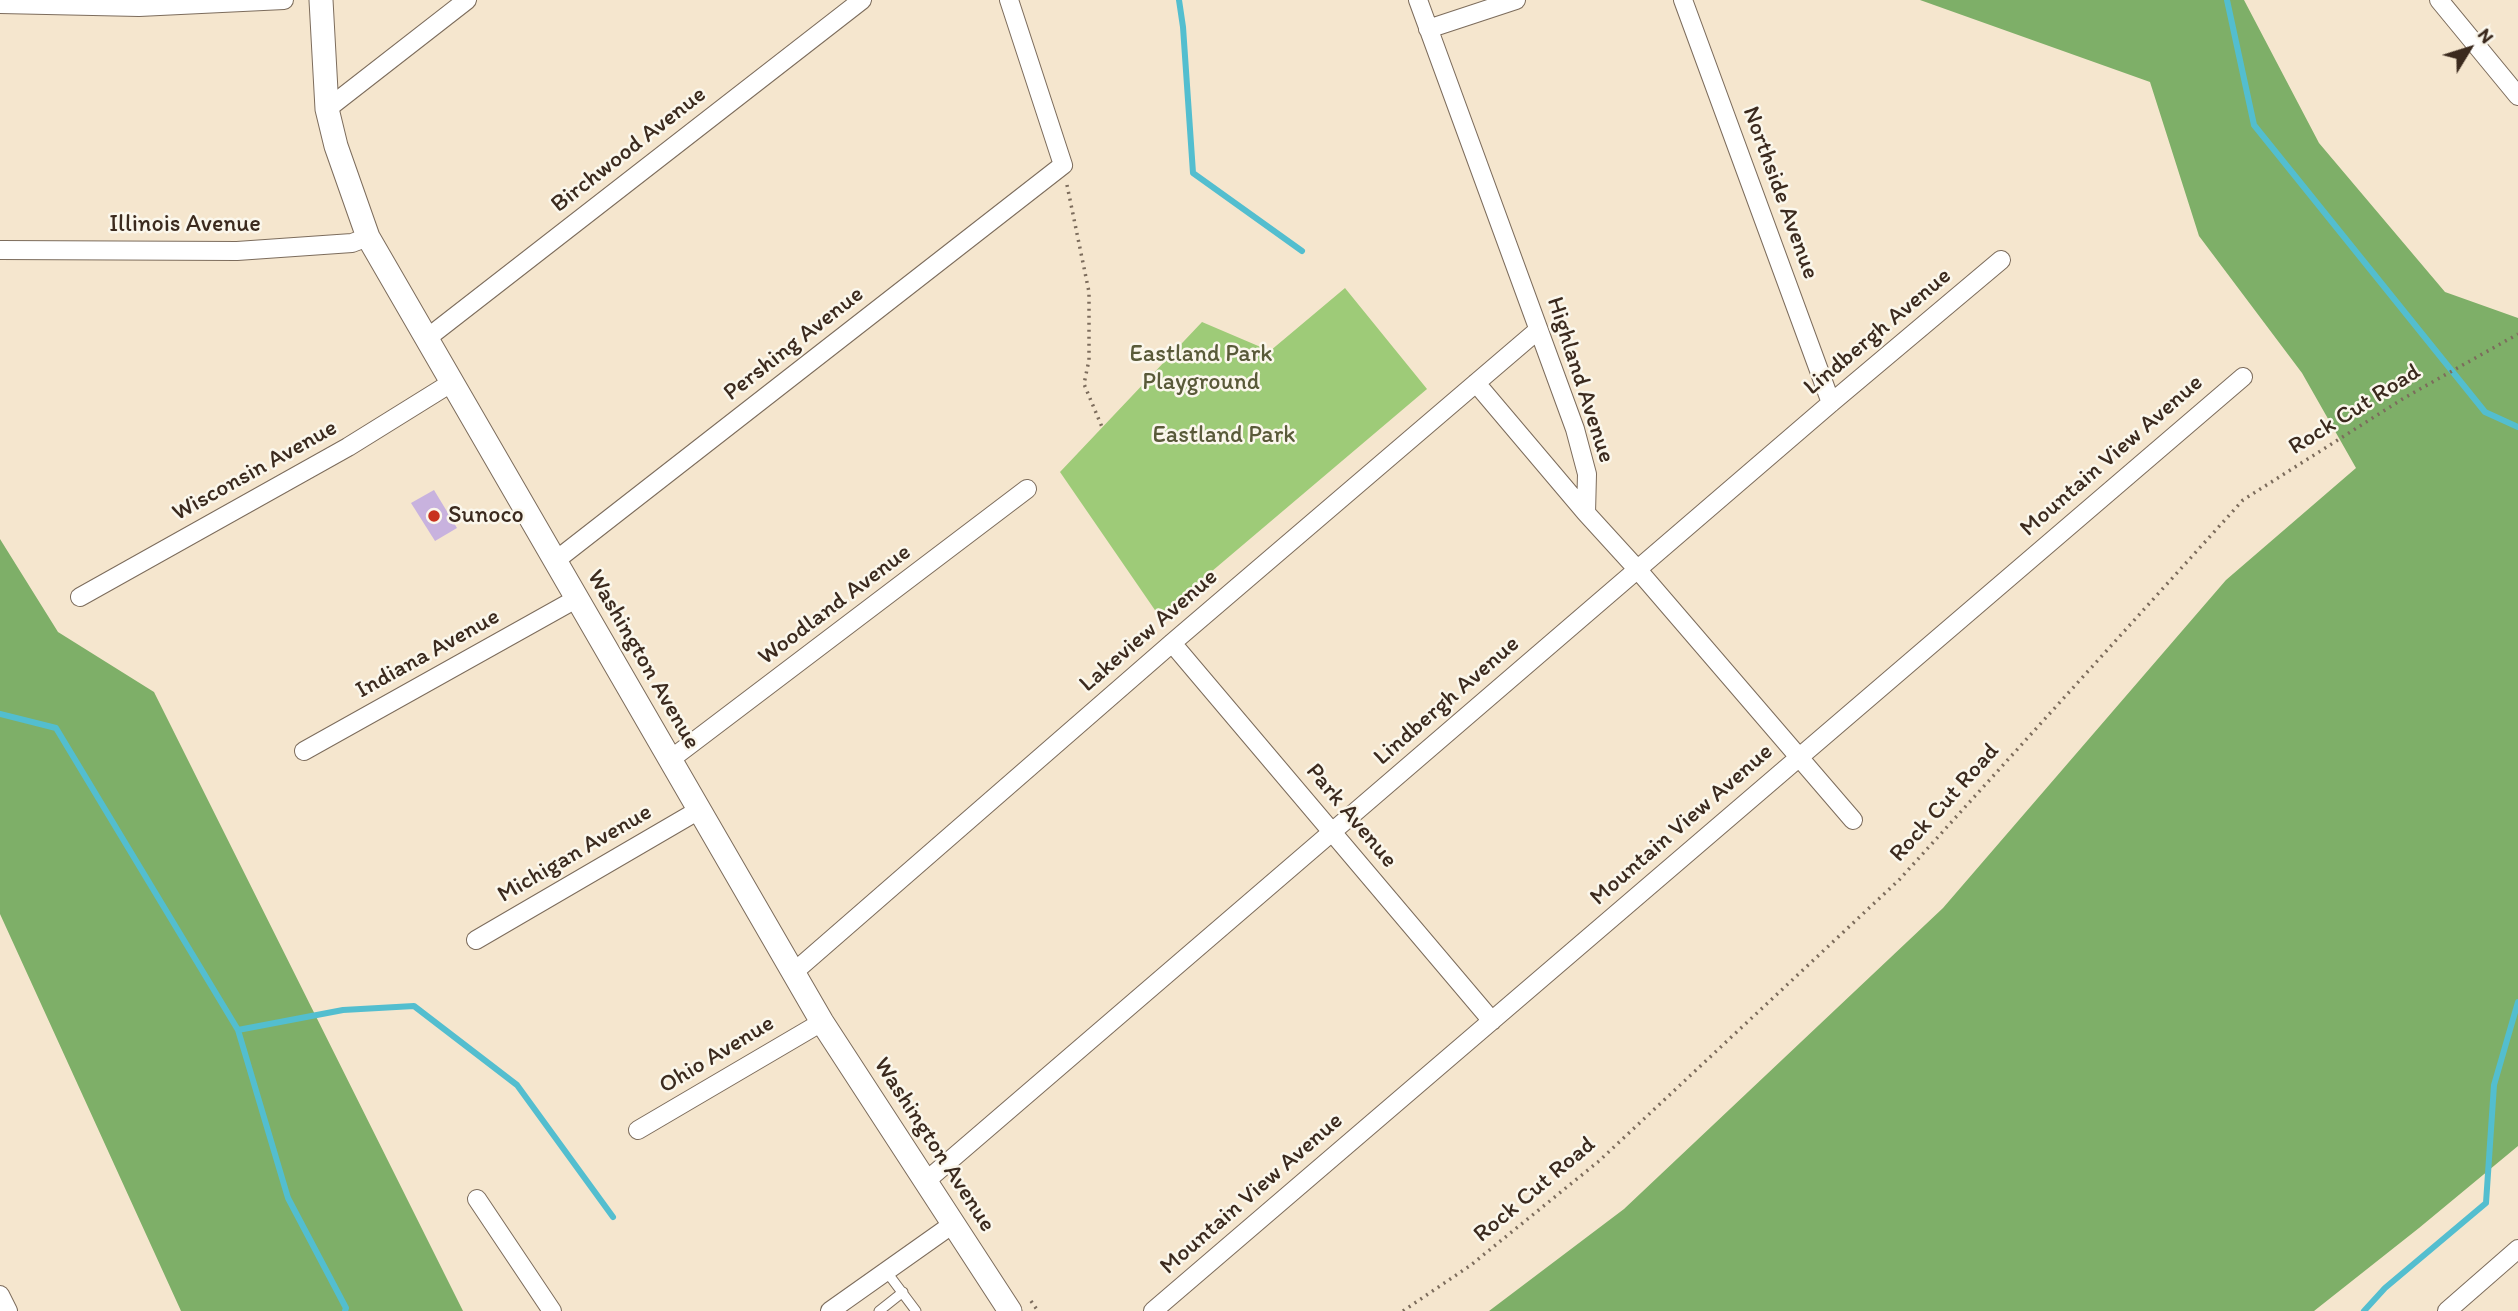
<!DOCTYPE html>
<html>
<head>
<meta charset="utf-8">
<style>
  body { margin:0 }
  #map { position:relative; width:2518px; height:1311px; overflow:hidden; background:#f5e6ce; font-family:Itim,sans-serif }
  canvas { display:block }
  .north { position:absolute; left:2434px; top:14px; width:70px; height:70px; -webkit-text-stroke:5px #fbf7ec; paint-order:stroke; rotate:52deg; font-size:19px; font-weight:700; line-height:28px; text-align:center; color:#3b2a1e }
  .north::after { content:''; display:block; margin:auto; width:24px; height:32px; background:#3b2a1e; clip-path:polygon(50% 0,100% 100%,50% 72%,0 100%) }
</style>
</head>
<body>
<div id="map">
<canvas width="2518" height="1311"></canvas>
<div class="north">N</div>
</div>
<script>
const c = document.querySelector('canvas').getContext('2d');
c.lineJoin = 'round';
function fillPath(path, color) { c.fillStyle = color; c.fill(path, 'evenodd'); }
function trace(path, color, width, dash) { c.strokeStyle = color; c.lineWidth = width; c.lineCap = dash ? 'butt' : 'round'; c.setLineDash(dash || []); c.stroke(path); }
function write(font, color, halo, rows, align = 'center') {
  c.font = font + ' Itim,sans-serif'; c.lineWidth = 5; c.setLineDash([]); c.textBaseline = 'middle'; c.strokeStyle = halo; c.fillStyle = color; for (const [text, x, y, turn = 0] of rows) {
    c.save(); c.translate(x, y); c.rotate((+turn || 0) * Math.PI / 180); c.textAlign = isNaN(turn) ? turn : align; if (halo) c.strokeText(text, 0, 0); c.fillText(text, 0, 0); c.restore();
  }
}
fillPath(new Path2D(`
  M1345,288L1427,389L1159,616L1060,472L1202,322L1270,351Z`), '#9ecb78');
fillPath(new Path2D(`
  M1920,0H2244L2319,143L2445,292L2518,318V1146L2419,1228L2314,1311H1489L1624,1209L1943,908L2226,580L2356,468L2302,373L2199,236L2150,82Z
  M0,539L58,632L154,692L463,1311H181L0,914Z`), '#7eaf68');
trace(new Path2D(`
  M1179,0L1183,27L1193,173L1302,251
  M2227,0L2254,125L2485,412L2518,427
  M0,714L56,728L238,1030L288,1198L346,1308L345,1311
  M238,1030L343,1010L414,1006L517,1085L613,1217
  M2364,1311L2385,1288L2486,1203L2494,1085L2518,1002`), '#53becf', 6);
fillPath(new Path2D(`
  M434,490L457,528L435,541L411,503Z`), '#c8b2de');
const service = new Path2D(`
  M886,1271L916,1311
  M879,1311L903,1292`);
const minor = new Path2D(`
  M1418,0L1575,429L1587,474L1586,513L1638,570L1853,820
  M1683,0L1831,403
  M2439,0L2518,96
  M0,4L139,7L284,0
  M1428,29L1516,0
  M327,109L467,0
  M0,250L237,251L352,243L368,237
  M426,339L862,0
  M1476,383L1586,513
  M555,561L1063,165L1009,0
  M80,597L348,447L451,383
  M1172,643L1492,1021
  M304,751L576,599
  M671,759L1027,489
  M476,940L699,810
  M794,972L1172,643L1538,330
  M638,1130L822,1022
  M926,1181L1831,403L2001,260
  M477,1199L552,1311
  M0,1295L8,1311
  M830,1311L953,1224
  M1153,1311L2243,377
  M2447,1311L2518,1249`);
const tertiary = new Path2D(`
  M321,0L327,109L336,146L368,237L822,1022L1010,1311`);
trace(service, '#7c6c5c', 11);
trace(minor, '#7c6c5c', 20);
trace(tertiary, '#7c6c5c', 25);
trace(new Path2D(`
  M1067,185L1089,292V360L1084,384L1102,427
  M1031,1301L1038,1311
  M1403,1311L1471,1265L1599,1161L1899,880L2243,500L2404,398L2518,334`), '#7c6c5c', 3.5, [2, 5]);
trace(service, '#fff', 9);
trace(minor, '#fff', 18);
trace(tertiary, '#fff', 23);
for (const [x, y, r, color] of [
  [434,516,7,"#c8321e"]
]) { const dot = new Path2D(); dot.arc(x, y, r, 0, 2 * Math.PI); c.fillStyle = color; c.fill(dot); trace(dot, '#fbf7ec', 2.5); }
write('24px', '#3b2a1e', '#fbf7ec', [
  ["Birchwood Avenue",629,150,-38],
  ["Northside Avenue",1780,193,70],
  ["Illinois Avenue",185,225],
  ["Lindbergh Avenue",1878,332,-40],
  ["Pershing Avenue",794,344,-38],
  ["Highland Avenue",1580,380,72],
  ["Rock Cut Road",2355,410,-32],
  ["Mountain View Avenue",2112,456,-41],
  ["Wisconsin Avenue",255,471,-29],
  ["Woodland Avenue",835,605,-37],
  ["Lakeview Avenue",1149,631,-41],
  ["Indiana Avenue",428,654,-29],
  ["Washington Avenue",643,660,60],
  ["Lindbergh Avenue",1447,701,-41],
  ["Rock Cut Road",1945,803,-48],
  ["Park Avenue",1351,816,50],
  ["Mountain View Avenue",1682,825,-41],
  ["Michigan Avenue",575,854,-30],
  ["Ohio Avenue",717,1055,-31],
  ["Washington Avenue",934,1145,57],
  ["Rock Cut Road",1535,1190,-40],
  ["Mountain View Avenue",1252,1194,-41]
]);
write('24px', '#595a39', '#fbf7ec', [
  ["Eastland Park",1201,355],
  ["Playground",1201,383],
  ["Eastland Park",1224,436]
]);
write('24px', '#3b2a1e', '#fbf7ec', [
  ["Sunoco",448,516]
], 'left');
</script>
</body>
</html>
